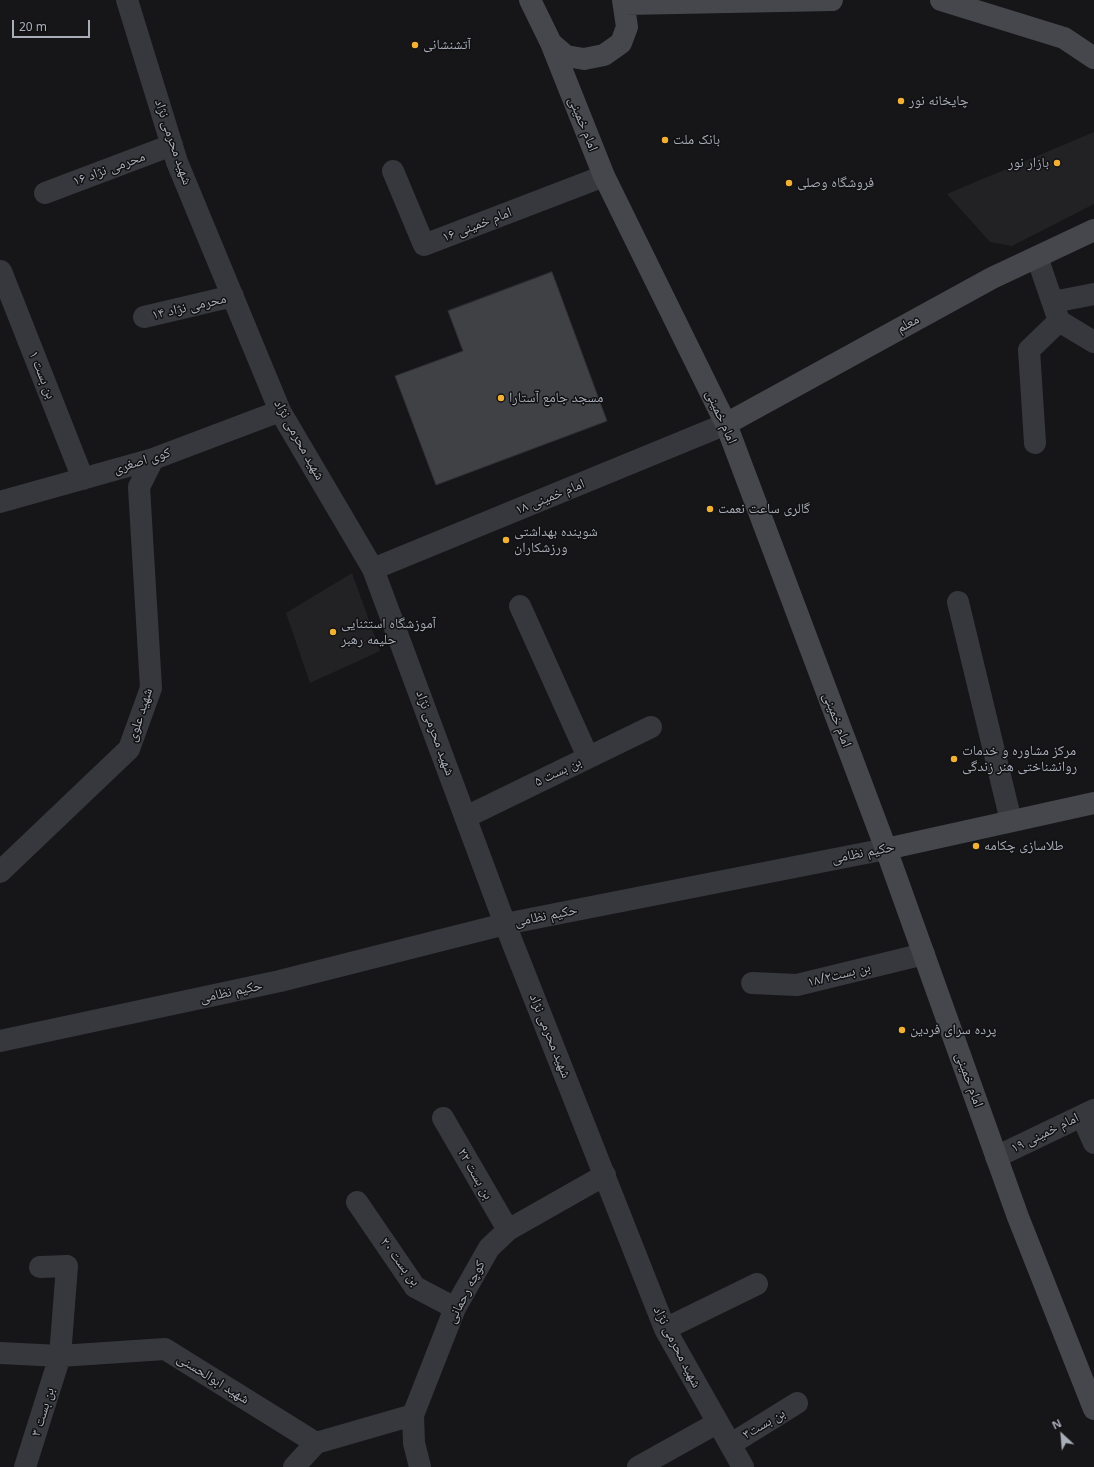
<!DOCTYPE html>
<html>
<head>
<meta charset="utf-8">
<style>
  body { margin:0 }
  #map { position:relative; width:1094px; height:1467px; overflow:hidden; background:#161618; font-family:"Noto Sans",sans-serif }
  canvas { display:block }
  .north { position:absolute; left:1042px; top:1415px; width:40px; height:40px; -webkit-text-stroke:3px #111113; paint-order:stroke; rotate:334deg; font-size:11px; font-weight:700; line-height:16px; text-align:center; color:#a8adb8 }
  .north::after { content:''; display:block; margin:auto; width:14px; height:18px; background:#a8adb8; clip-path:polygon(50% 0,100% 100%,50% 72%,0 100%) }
  .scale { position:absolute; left:12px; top:20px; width:78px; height:18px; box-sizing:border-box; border:2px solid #a8adb8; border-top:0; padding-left:5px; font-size:12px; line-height:14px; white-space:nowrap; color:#a8adb8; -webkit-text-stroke:3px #111113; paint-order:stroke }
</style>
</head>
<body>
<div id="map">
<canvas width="1094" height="1467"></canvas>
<div class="north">N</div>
<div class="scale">20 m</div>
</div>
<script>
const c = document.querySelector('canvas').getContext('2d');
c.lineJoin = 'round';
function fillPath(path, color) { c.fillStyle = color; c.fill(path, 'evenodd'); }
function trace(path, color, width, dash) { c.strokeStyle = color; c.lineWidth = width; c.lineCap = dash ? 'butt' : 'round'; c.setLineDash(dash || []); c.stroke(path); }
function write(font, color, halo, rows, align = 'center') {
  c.font = font + ' "Noto Sans","Noto Naskh Arabic",sans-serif'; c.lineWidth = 3; c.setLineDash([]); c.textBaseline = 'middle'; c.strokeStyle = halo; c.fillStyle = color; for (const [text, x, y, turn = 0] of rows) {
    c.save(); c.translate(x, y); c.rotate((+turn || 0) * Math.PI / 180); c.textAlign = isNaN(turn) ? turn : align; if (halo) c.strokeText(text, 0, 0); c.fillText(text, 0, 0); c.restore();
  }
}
fillPath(new Path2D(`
  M1094,132V204L1012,246L990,242L947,194Z
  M352,573L380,651L310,683L286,613Z`), '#222225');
const building = new Path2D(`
  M552,272L607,421L436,485L395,376L463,351L448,311Z`);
fillPath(building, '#404145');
trace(building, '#303034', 1);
trace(new Path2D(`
  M127,0L177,162L280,411L373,569L505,924L665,1329L743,1467
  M393,171L424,245L604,176
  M45,193L172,145
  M1,271L83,479
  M1053,302L1094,294
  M144,317L233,296
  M1059,321L1094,342
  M1035,443L1029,350L1059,321L1037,257
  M0,502L153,459L280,411
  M373,569L726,424
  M958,602L1011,821
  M520,606L588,757
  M466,817L651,727
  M0,872L129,749L151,688L139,487L153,459
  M752,983L797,985L924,954
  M0,1041L280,981L505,924L886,849
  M1082,1116L1094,1143
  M443,1118L508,1230
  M996,1157L1094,1110
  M357,1202L415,1287L455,1308
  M665,1329L757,1284
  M0,1353L60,1356L165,1349L316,1443L413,1415
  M731,1444L797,1403
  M25,1467L60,1356L67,1266L40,1267
  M294,1467L316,1443
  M420,1467L414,1443L413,1415L455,1308L489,1248L508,1230L605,1175
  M638,1467L717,1423`), '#37383d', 22);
trace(new Path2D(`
  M530,0L551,43L566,56L584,59L604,55L621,43L627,27L623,0
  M941,0L1064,38L1094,58
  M625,4L832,0
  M551,43L604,176L726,424L886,849L1018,1217L1094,1409
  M726,424L992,278L1094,230
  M886,849L1094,803`), '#45474d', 22);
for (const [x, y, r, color] of [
  [415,45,4,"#f2b134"],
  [901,101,4,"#f2b134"],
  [665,140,4,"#f2b134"],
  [1057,163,4,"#f2b134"],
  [789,183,4,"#f2b134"],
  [501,398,4,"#f2b134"],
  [710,509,4,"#f2b134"],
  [506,540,4,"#f2b134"],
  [333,632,4,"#f2b134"],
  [954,759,4,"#f2b134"],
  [976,846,4,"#f2b134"],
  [902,1030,4,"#f2b134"]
]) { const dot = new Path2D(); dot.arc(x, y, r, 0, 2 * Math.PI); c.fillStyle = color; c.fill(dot); trace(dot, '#111113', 1.5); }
write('14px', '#a8adb8', '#111113', [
  ["آتشنشانی",423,45],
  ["چایخانه نور",909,101],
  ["بانک ملت",673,140],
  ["بازار نور",1049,163,"right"],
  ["فروشگاه وصلی",797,183],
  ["مسجد جامع آستارا",509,398],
  ["گالری ساعت نعمت",718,509],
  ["شوینده بهداشتی",514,532],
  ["ورزشکاران",514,548],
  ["آموزشگاه استثنایی",341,624],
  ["حلیمه رهبر",341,640],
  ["مرکز مشاوره و خدمات",962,751],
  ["روانشناختی هنر زندگی",962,767],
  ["طلاسازی چکامه",984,846],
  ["پرده سرای فردین",910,1030]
], 'left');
write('14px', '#a8adb8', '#111113', [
  ["امام خمینی",583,124,68],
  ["شهید محرمی نژاد",173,142,71],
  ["محرمی نژاد ۱۶",109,169,-20],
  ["امام خمینی ۱۶",477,225,-21],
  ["محرمی نژاد ۱۴",189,307,-13],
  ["معلم",908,324,-29],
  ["بن بست ۱",42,375,68],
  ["امام خمینی",721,417,66],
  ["شهید محرمی نژاد",299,440,61],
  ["کوی اصغری",142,461,-17],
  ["امام خمینی ۱۸",550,497,-22],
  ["شهید علوی",140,715,-72],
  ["امام خمینی",837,720,69],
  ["شهید محرمی نژاد",435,733,70],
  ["بن بست ۵",558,772,-26],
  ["حکیم نظامی",863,853,-11],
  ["حکیم نظامی",546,916,-11],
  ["بن بست۱۸/۲",839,975,-14],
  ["حکیم نظامی",231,992,-12],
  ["شهید محرمی نژاد",550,1036,68],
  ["امام خمینی",969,1080,70],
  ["امام خمینی ۱۹",1045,1133,-26],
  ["بن بست ۲۲",475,1174,60],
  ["بن بست ۲۰",400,1262,53],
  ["کوچه رحمانی",466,1292,-63],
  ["شهید محرمی نژاد",677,1347,63],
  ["شهید ابوالحسنی",213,1379,32],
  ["بن بست ۳",43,1412,-73],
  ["بن بست۳",764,1424,-31]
]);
</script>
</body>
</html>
